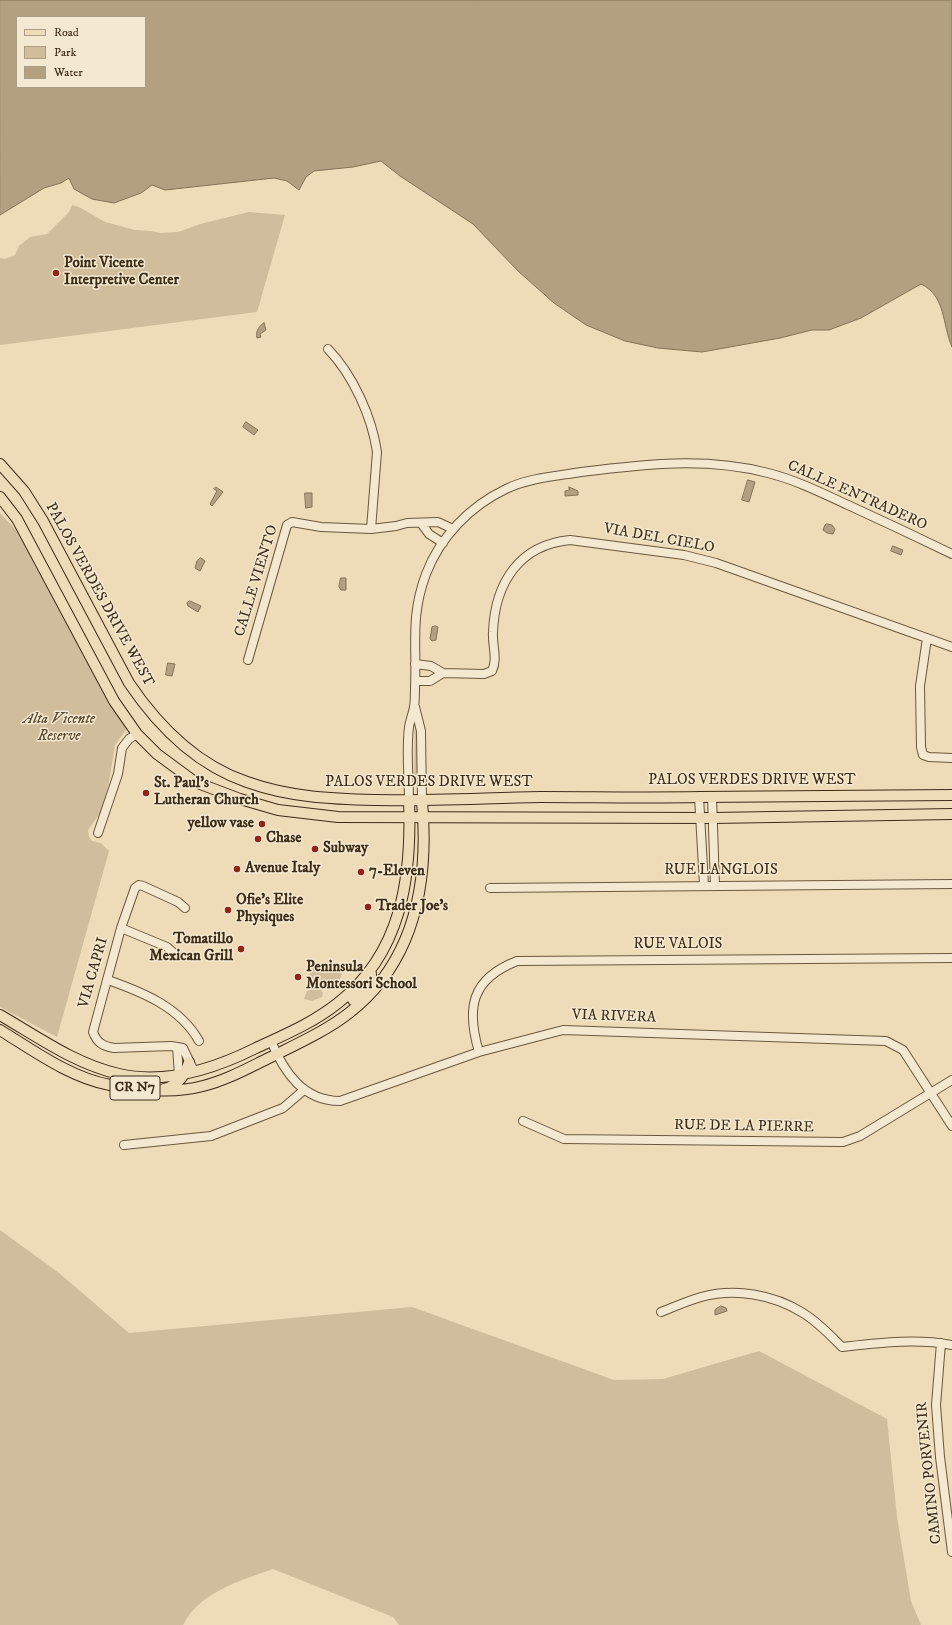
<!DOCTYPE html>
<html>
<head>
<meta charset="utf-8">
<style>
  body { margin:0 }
  #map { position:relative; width:952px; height:1625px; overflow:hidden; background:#eedbb7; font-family:"IM FELL DW Pica",serif }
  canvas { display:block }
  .legend { position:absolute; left:16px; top:16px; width:130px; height:72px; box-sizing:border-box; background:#f4e8d0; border:1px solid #ab9d86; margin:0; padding:5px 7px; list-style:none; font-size:12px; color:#3e2c16 }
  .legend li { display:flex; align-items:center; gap:8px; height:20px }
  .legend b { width:20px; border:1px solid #ab9d86 }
</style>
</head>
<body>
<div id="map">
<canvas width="952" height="1625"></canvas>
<ul class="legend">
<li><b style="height:5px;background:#eedbb7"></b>Road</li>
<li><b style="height:11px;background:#d0bd9c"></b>Park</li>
<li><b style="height:11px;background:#b2a080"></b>Water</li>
</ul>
</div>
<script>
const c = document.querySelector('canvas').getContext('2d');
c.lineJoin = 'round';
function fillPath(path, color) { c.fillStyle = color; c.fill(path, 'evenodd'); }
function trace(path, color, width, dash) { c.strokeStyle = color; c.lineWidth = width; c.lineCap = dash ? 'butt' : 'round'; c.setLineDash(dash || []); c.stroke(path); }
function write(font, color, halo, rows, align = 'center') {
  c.font = font + ' "IM FELL DW Pica",serif'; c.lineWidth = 3; c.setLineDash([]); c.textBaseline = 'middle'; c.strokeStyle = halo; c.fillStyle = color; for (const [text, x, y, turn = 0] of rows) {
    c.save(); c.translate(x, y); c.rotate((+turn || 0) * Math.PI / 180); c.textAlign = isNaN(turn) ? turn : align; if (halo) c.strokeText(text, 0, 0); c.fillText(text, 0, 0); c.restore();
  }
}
fillPath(new Path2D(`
  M72,205L79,207L105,222L135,230L151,231L160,233L178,232L200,224L249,212L285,215L257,312L0,345V258L5,259L15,255L19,246L30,237L47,234L69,212Z
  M0,513L17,531L83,655L126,726V730L115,745L109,782L102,810L88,830L89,837L92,841L101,843L109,851L57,1037L0,1007Z
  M415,720L419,735L418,783L416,784L414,782Z
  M313,965L342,973L337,989L308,980Z
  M313,988L320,989L323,993L322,997L312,1001L304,999L307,991Z
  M0,1230L59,1273L129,1333L412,1307L614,1380L663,1379L759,1351L887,1419L897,1517L911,1601L921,1625H399L393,1617L273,1569C239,1581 200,1592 183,1625H0Z`), '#d0bd9c');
const water = new Path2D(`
  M0,0H952V347C942,324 946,296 921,284L861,318L829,330H812L780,338L702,352L658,348L625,341L586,325L554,303L518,271L473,224L400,176L381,161L353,167L314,171L306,177L299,190L287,181L274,178L165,190L152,185L141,193L114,203L92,199L74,189L69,178L61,183L44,188L0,215ZM17,17H145V87H17Z
  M264,323L266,330L260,334L261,337L257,338C255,331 260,325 264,323Z
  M246,422L258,430L254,435L243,427Z
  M748,480L755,482L749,502L742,500Z
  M216,487L223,492L212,506L210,504L217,491L214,489Z
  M569,487L578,491V495L565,496V491L569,490Z
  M305,493H312V507L306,508Z
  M827,524L832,525L835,529L833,534L827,533L823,530L825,525Z
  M893,546L903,550L901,555L891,551Z
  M201,558L205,561L200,571L195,568L197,561Z
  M341,578H346V590H341L339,587Z
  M190,601L201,606L198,612L188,606L187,603Z
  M436,626L438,627L436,640L432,641L430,639L432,627Z
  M168,663L175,664L172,676L166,675Z
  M721,1306L726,1308L727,1311L715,1315V1310Z`);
fillPath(water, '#b2a080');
trace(water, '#847256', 1);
const minor = new Path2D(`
  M328,349C353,375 372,417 377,452L371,529
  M421,523L429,534L443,543
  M927,638L920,686L921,747L923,755L929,757L952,758
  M248,660L287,525L292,522L321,527L371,529L396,526L407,523L438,522L453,529
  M415,664L431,666L443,673L484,674L492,671C498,658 492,646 493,632C495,583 519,545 570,540L684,555L716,563L952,647
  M416,681H430L443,673
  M415,707L421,731L422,801
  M699,797L704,885
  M712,797L715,886
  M409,801C409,777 406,751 409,727C410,720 413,714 414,707C415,701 415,693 415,687C417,644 410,617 426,574C440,537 470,506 506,489C528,478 557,476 581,472C646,464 705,457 768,473C796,480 822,493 848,505C883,521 917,537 952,554
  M98,833L118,774L122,748L129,739L137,734
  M490,888L952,884
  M185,908L178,902L143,886L139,885L135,888L121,928L93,1032C97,1043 103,1046 114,1048L171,1046L183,1048L192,1067
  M121,928L167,947L176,955
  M108,980C142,992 180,1007 199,1041
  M271,1041C284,1072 303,1101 340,1101L479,1052L563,1030L886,1041L903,1050L952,1126
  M177,1047L179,1075
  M479,1052C466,1008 471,979 517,961L952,958
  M523,1121L564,1139L843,1142L860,1136L952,1080
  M124,1145L211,1136L283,1108L304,1090
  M661,1312C674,1307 687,1301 701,1297C735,1288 773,1294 803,1313C818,1322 830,1335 842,1347C878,1343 916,1338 952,1345
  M941,1343L936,1405L940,1457L952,1552`);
const major = new Path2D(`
  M0,464L24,491L43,521L129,683C158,726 197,765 247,782C289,797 331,799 375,800C430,801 485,798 540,797C593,797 647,798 700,797C784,797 868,796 952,795
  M0,497L17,519L114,701L137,734L157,754L195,782L240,799L278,810L338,817L713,818L952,814
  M353,1000C362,992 375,984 370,970
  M0,1015C38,1037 75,1064 119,1074C166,1085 214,1069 256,1048C284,1035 313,1023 338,1003C402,953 412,877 409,801
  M0,1030C34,1051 71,1078 110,1085C140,1090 173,1094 203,1086C227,1080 248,1068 271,1057C297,1044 326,1031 349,1013C416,961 429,880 422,801
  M164,1089C178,1086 186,1074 189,1062`);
trace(minor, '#6a583e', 10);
trace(major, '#3e2c16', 12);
trace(minor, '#f4e8d0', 8);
trace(major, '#eedbb7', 10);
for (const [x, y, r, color] of [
  [56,273,4,"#8f2418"],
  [146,793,4,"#8f2418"],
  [262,824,4,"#8f2418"],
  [258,839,4,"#8f2418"],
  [315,849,4,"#8f2418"],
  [237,869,4,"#8f2418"],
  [361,872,4,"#8f2418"],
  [368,907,4,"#8f2418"],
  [228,910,4,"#8f2418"],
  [241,949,4,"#8f2418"],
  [298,977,4,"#8f2418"]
]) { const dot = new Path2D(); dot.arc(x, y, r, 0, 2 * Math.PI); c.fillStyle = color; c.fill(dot); trace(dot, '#f4e8d0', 1.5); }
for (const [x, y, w] of [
  [135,1088,50]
]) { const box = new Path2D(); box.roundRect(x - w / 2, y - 12, w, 24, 3); c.fillStyle = '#f4e8d0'; c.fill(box); trace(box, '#3e2c16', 1); }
write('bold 14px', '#3e2c16', null, [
  ["CR N7",135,1088]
]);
write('bold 15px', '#3e2c16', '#f4e8d0', [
  ["Point Vicente",64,264],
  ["Interpretive Center",64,281],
  ["St. Paul's",154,784],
  ["Lutheran Church",154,801],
  ["yellow vase",254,824,"right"],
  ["Chase",266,839],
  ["Subway",323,849],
  ["Avenue Italy",245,869],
  ["7-Eleven",369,872],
  ["Ofie's Elite",236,901],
  ["Physiques",236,918],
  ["Trader Joe's",376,907],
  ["Tomatillo",233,940,"right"],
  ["Mexican Grill",233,957,"right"],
  ["Peninsula",306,968],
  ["Montessori School",306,985]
], 'left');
write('15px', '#3e2c16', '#f4e8d0', [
  ["CALLE ENTRADERO",857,496,24],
  ["VIA DEL CIELO",659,539,10],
  ["CALLE VIENTO",257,581,-73],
  ["PALOS VERDES DRIVE WEST",99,595,61],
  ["PALOS VERDES DRIVE WEST",752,781],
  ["PALOS VERDES DRIVE WEST",429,783],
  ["RUE LANGLOIS",721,871],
  ["RUE VALOIS",678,945],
  ["VIA CAPRI",94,973,-74],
  ["VIA RIVERA",614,1017,2],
  ["RUE DE LA PIERRE",744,1127,1],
  ["CAMINO PORVENIR",930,1473,-96]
]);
write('italic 15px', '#5b4931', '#f4e8d0', [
  ["Alta Vicente",59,720],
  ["Reserve",59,737]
]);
</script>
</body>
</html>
